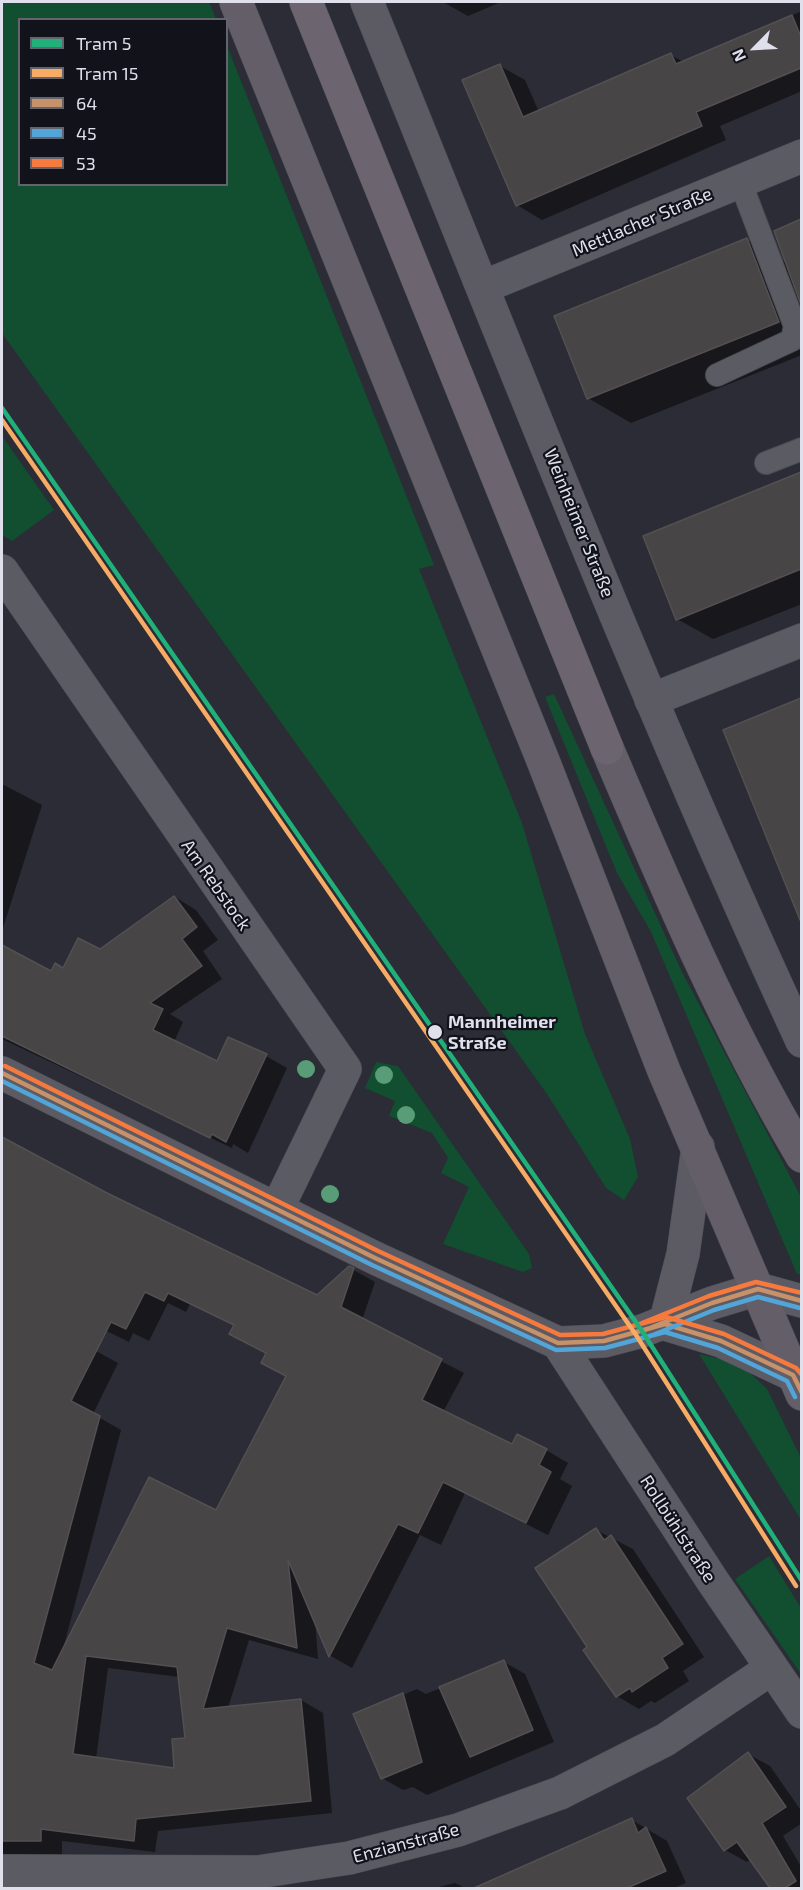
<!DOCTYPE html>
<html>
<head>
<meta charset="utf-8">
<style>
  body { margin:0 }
  #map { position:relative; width:803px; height:1890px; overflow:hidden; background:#2b2c36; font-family:"Exo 2",sans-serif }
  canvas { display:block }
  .frame { position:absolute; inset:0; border:3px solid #dfe0ec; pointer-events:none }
  .legend { position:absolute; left:18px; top:18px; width:210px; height:168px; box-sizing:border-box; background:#11121a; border:2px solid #63646e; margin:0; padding:8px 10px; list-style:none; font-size:18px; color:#dfe0ec }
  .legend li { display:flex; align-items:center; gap:12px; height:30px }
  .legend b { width:30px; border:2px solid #63646e }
  .north { position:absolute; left:725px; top:18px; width:60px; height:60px; -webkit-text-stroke:4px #11121a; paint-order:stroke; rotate:246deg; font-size:16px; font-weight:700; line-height:24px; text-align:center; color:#dfe0ec }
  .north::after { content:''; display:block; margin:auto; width:21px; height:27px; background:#dfe0ec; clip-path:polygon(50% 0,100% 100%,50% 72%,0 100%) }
</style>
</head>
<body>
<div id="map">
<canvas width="803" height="1890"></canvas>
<div class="frame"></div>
<ul class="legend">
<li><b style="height:8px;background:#20b17b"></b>Tram 5</li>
<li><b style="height:8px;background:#f7ab64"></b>Tram 15</li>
<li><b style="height:8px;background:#c7916a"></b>64</li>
<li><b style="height:8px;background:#52a5d9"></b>45</li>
<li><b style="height:8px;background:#f6793e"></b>53</li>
</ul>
<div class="north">N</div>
</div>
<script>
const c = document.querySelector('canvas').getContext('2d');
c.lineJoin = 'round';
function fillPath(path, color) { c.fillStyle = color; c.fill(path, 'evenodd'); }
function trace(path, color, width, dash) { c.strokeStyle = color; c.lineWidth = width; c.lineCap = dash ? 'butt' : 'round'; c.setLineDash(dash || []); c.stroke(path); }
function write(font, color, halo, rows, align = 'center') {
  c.font = font + ' "Exo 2",sans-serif'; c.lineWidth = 4.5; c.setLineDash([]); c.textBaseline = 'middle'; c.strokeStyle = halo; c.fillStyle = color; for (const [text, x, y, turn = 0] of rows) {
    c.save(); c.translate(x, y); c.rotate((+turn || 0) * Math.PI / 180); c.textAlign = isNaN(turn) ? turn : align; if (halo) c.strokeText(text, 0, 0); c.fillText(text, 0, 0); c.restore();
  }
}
fillPath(new Path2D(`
  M2,2H209L216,19L20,20V184H226L227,46L434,565L419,569L522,823L585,1034L630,1139L638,1177L624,1200L606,1188L547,1094L2,333Z
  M2,436L54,510L12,541L2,535Z
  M554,694L682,972L801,1197V1274H797L651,932L617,873L545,697Z
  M376,1062L398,1066L529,1254L532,1268L523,1272L443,1244L469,1187L441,1173L448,1158L432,1133L389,1116L395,1101L365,1088Z
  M699,1354L740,1363L767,1389L801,1458V1520Z
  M769,1556L801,1608V1674L735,1579Z`), '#124e30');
fillPath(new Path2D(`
  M443,2H501L468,16Z
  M802,11V91L720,126L726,140L542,220L517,205L500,66L525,80L539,112L671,55L684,62Z
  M802,221V286L797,284L802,295V355L631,423L588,398L747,240L787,263L775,232Z
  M802,473V604L713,639L677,619L645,537Z
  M802,700V875L778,862L725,730Z
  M2,784L42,805L2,931Z
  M175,897L196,910L218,940L203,951L222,979L170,1014L183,1022L174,1042L217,1063L266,1056L287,1068L248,1153L233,1144L232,1148L2,1039V947L52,973L64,970L100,950Z
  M2,1139L106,1194L318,1297L350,1268L375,1282L362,1320L464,1373L443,1412L512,1446L546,1450L568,1463L560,1479L572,1486L548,1535L465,1493L441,1545L420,1535L352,1668L331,1656L315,1619L318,1659L249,1640L228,1708L301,1700L323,1713L332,1813L158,1831L155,1852L62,1841V1864L5,1885L6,1888H2V1325L96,1351L118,1363L93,1414L121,1430L63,1649L217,1512L287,1377L267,1353L235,1326L190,1304L186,1312L168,1303L149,1341L133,1333L129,1342L2,1280ZM108,1668L179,1677L186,1739L176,1770L96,1759Z
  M596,1530L633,1549L704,1657L683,1671L689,1681L655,1703L651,1701L639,1709L617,1696L589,1647Z
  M504,1662L525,1674L554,1742L427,1795L413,1787L403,1790L382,1778L355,1715L417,1689L426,1694Z
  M748,1754L770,1766L802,1812V1823L783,1836L802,1868V1888H772L751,1859L747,1862L725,1850Z
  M632,1820L667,1841L686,1883L674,1888H478Z
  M455,1883L465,1888H435Z`), '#0007');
const building = new Path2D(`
  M792,15L801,37V68L696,112L702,126L516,206L462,80L500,64L523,117L671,53L676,64Z
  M801,219V305L774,231Z
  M747,238L779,322L587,399L554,316Z
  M801,472V569L676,620L643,536Z
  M801,698V919L800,920L723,730Z
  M174,896L197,927L182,939L202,966L150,1003L163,1009L153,1030L217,1061L228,1037L267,1054L226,1142L212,1134L210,1138L2,1036V945L51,971L55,963L63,968L78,938L100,949Z
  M2,1137L107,1193L317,1295L349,1266L354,1268L341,1307L442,1359L422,1400L512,1444L517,1434L547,1449L539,1465L551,1472L526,1523L443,1482L418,1533L398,1524L329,1657L288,1560L297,1648L227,1628L203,1709L301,1699L311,1801L136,1819L134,1841L41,1829V1841H2ZM145,1292L164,1301L168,1293L234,1325L229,1334L266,1353L261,1363L286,1376L216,1510L149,1477L52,1670L34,1663L100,1416L71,1401L111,1322L126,1329ZM86,1656L177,1667L185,1738L172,1739L174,1768L73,1754Z
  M596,1528L604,1540L611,1535L683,1644L662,1658L668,1668L632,1692L630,1688L616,1697L583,1650L587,1647L535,1568Z
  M504,1660L533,1730L470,1757L439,1687Z
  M403,1693L422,1762L381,1779L353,1714Z
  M748,1752L786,1807L762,1823L796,1881L785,1888H770L737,1842L724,1851L687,1798Z
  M632,1818L638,1833L646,1827L666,1871L627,1888H474Z`);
fillPath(building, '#484547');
trace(building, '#545052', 1.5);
const lane = new Path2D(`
  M717,375L792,340L795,326L740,181
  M766,463L802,449`);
const street = new Path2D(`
  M483,287L802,156
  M2,571L345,1069L277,1209
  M651,700L802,640
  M558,1343L712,1580L802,1712
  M2,1871L258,1872L349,1858L458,1830L560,1793L665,1740L772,1668`);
const secondary = new Path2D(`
  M367,2C508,349 644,700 802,1041
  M2,1073L375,1258L558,1343L604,1341L642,1331L712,1303L758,1289L802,1301
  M665,1324L683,1254L698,1147
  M665,1324L721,1341L793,1375`);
const primary = new Path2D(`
  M236,2L542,758L664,1071L802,1394
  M607,748C666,887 725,1026 802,1156`);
const highway = new Path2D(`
  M306,2L607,748`);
trace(lane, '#494a52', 24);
trace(street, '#494a52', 34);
trace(secondary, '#494a52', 34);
trace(primary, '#494a52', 34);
trace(highway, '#494a52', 34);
trace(lane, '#5b5c63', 22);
trace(street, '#5b5c63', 33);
trace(secondary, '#5c5a62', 33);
trace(primary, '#635e67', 33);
trace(highway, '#6c646e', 33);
trace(new Path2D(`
  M2,1073L375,1258L558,1343L604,1341L665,1324L721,1341L793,1375L802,1393
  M645,1330L712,1303L758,1289L802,1301`), '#c7916a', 4.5);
trace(new Path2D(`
  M2,1081L372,1265L556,1350L605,1348L665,1332L718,1348L787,1381L795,1397
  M648,1337L714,1310L758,1297L800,1308`), '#52a5d9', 4.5);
trace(new Path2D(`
  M5,1066L378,1251L560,1335L603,1334L666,1317L724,1334L796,1368L802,1375
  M642,1323L709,1296L756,1282L802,1293`), '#f6793e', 4.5);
trace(new Path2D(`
  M2,408L642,1331L802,1581`), '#20b17b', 4.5);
trace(new Path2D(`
  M2,420L636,1335L796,1586`), '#f7ab64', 4.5);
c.fillStyle = '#589d77';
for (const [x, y] of [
  [306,1069],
  [384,1075],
  [406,1115],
  [330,1194]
]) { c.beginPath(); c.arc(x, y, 9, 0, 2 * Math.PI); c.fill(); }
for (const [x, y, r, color] of [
  [435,1032,8,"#dfe0ec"]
]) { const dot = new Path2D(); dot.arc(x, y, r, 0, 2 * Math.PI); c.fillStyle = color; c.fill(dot); trace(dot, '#11121a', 2); }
write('18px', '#dfe0ec', '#11121a', [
  ["Mettlacher Straße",642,222,-23],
  ["Weinheimer Straße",579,523,68],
  ["Am Rebstock",216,885,55],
  ["Rollbühlstraße",678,1529,57],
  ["Enzianstraße",406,1843,-15]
]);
write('bold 18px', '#dfe0ec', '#11121a', [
  ["Mannheimer",448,1022],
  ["Straße",448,1043]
], 'left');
</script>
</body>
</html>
